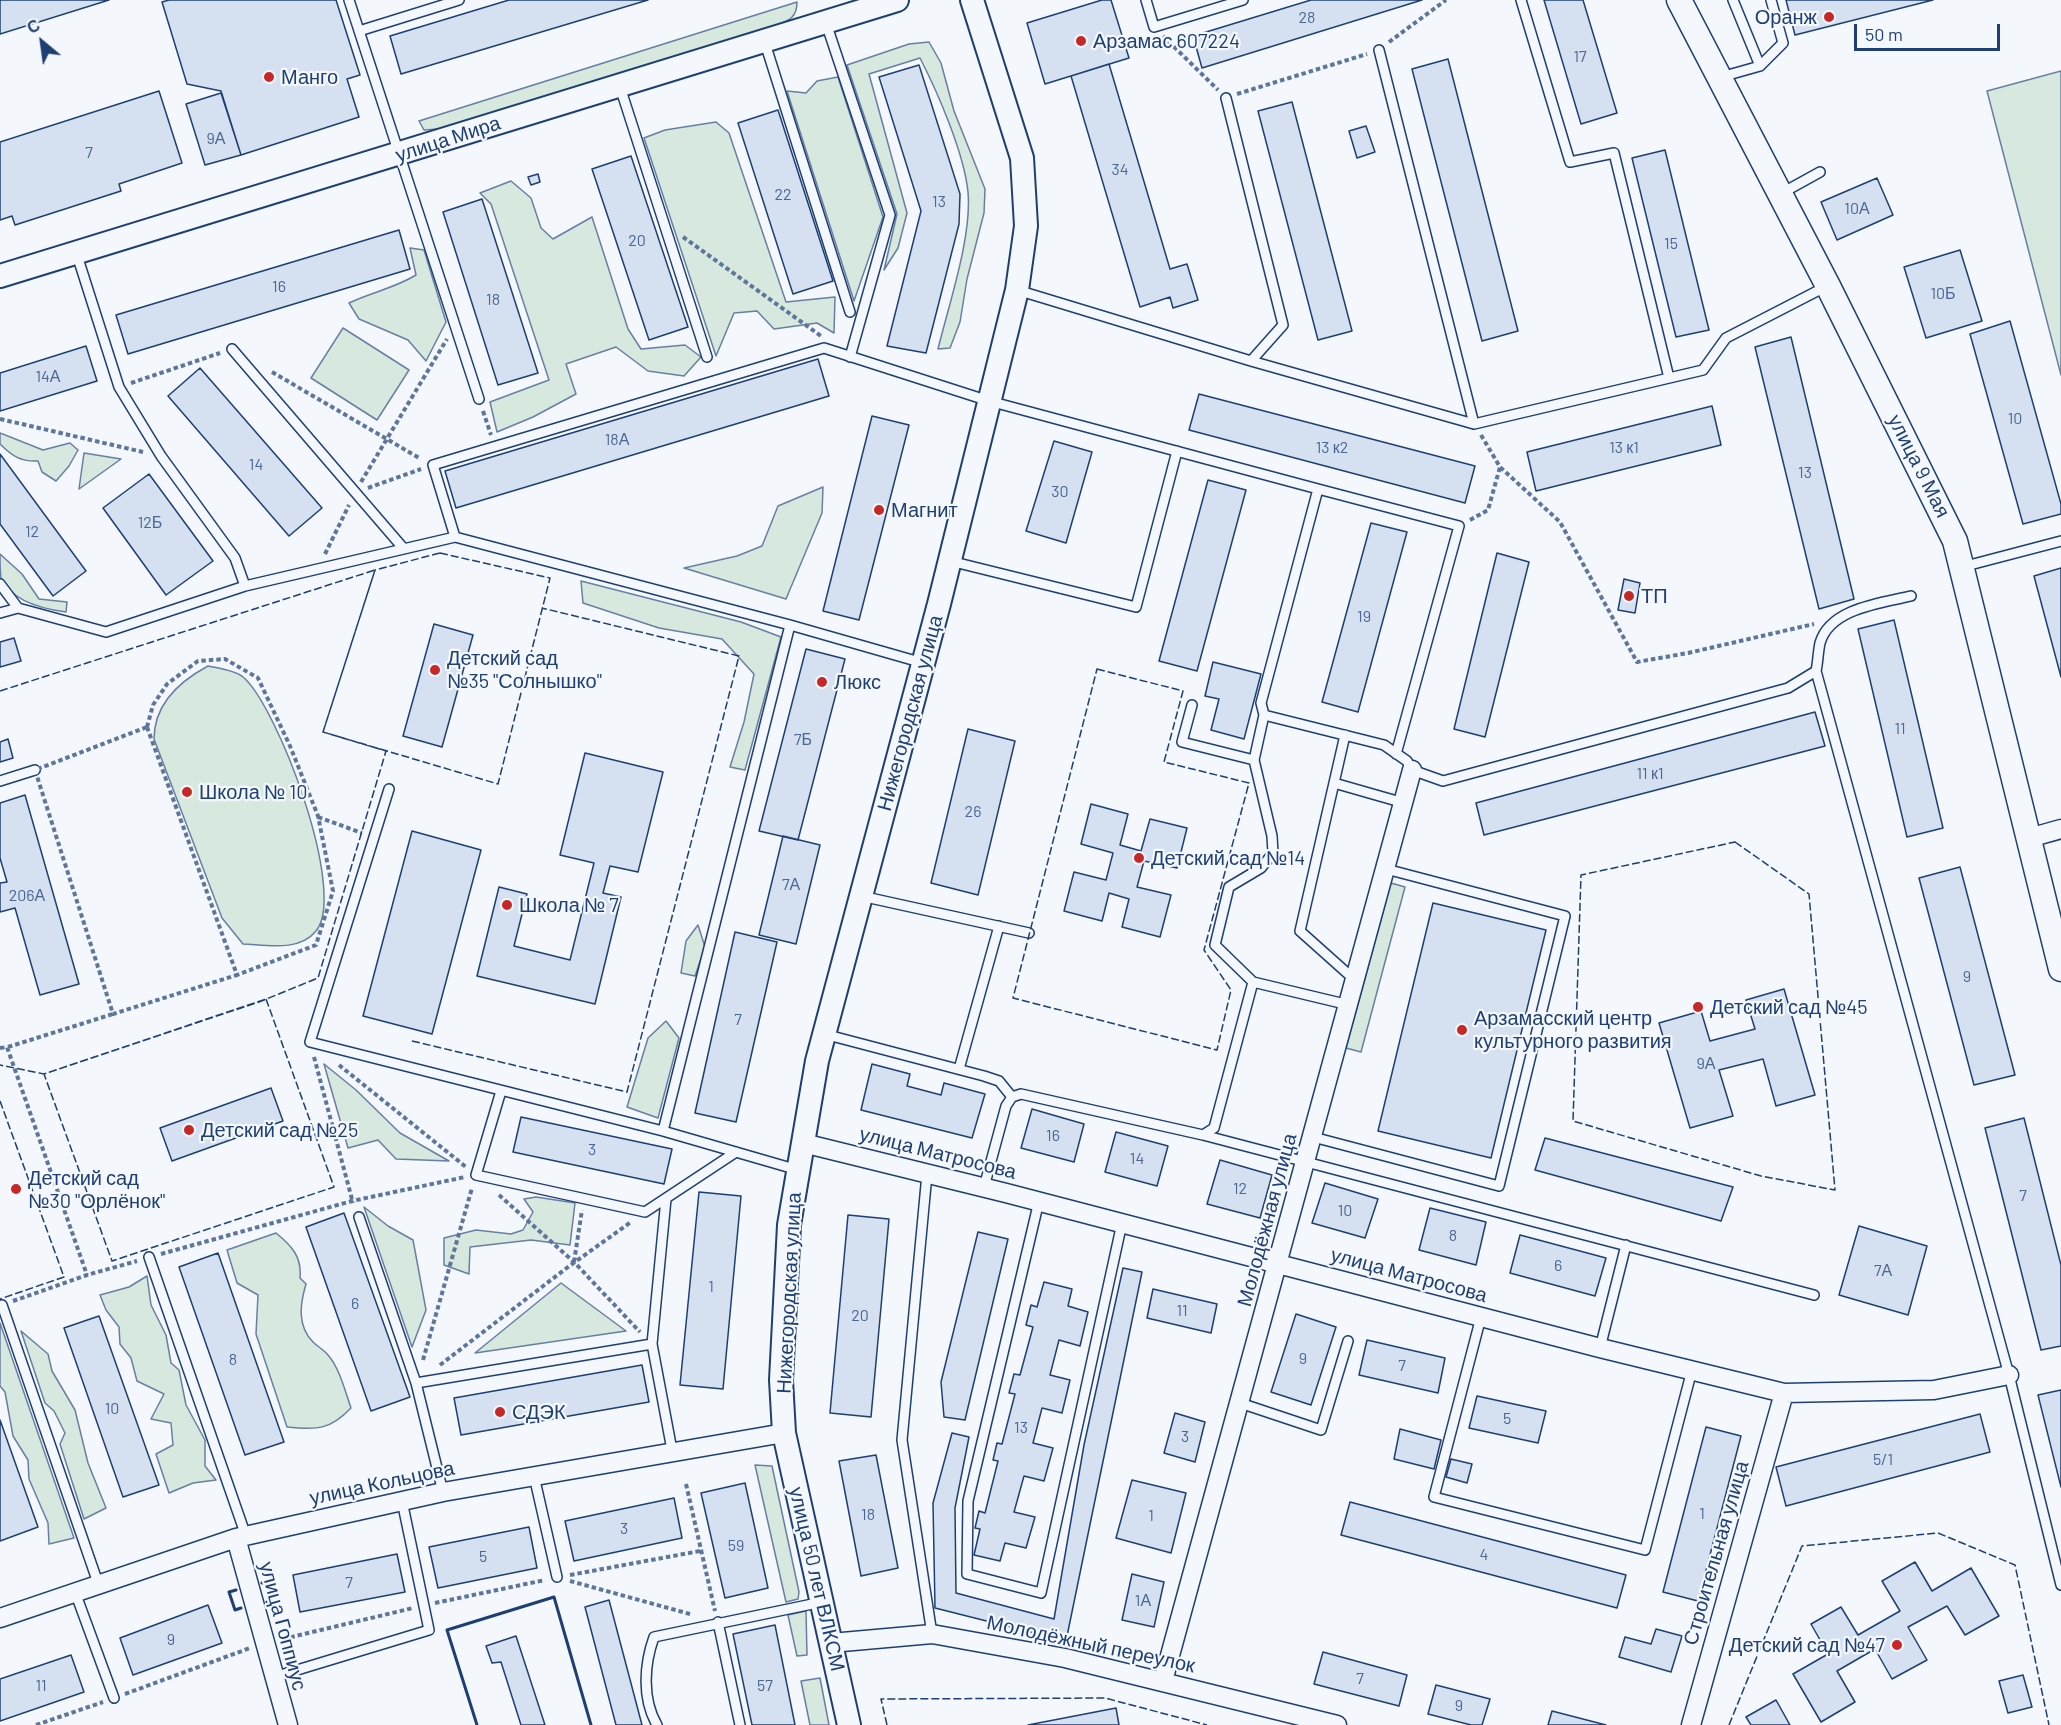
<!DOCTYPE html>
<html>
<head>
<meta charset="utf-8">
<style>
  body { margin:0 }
  #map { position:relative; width:2061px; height:1725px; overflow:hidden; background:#f4f7fb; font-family:Barlow,sans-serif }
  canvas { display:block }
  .north { position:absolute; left:12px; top:12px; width:60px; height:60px; -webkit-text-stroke:4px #f4f7fb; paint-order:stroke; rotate:331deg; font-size:16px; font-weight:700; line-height:24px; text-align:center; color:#1d3f73 }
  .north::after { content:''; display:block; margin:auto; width:21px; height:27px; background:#1d3f73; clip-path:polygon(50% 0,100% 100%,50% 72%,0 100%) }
  .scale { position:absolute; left:1854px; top:24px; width:146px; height:27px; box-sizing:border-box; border:3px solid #1d3f73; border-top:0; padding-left:8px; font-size:18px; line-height:21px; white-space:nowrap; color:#1d3f73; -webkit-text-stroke:4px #f4f7fb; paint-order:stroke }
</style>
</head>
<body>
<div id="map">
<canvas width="2061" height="1725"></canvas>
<div class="north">С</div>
<div class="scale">50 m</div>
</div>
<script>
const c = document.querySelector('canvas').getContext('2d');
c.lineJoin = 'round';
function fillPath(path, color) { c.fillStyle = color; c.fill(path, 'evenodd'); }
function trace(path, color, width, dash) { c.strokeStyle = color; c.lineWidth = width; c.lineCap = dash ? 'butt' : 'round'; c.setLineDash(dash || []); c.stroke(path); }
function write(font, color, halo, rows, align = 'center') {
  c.font = font + ' Barlow,sans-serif'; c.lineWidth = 4.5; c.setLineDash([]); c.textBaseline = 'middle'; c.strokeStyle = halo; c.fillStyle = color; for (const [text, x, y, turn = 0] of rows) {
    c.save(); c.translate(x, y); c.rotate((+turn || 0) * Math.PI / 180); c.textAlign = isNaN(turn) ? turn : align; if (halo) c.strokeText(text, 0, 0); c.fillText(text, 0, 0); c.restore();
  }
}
const green = new Path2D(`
  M797,2C797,17 790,20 777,25L452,128L424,130L419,121Z
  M929,42L941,63L954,111L985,189L984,213L967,279L960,322L950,348L938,349C949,304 972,237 968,192C964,153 938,93 920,58L869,74L907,213L898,248L884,270L897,214L847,65L909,44Z
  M2061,71V375L1987,91Z
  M838,77L883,217L854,301L787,91L806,93L817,81Z
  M716,122L729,133L786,302L835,297L834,333L817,323L774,329L757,311L734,313L716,356L644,138L665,130Z
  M511,181L531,198L541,228L553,239L592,217L628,329L641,349L685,345L701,357L684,376L648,371L616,347L566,364L576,394L533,417L497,432L490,402L549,380L491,204L480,193Z
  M410,248L424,250L446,322L426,361L408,340L359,319L349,303C372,292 395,288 416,275Z
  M343,328L409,370L377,420L311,378Z
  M0,433L43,450L70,443L78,450L69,466L56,481L42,472L38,461C21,462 12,456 0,444Z
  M84,453L121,459L79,489Z
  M823,487L822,513L786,599L684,568L737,556L762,546L778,506Z
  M0,554L22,574L39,599L67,602L66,612C43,609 12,602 1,578C0,571 0,560 0,554Z
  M581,581L741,622L781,637L745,770L730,767L744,722L754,674L722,639L659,628L583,603Z
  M208,666C218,668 235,670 243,677C277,705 348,892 316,931C299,952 267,945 243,944L222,918L154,739C154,704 180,681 208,666Z
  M1391,883L1405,887L1361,1052L1346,1048Z
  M698,925L705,947L695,976L681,973L686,941Z
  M666,1021L679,1038L658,1118L627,1107L648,1038Z
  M324,1064L356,1090L400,1133L449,1161L396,1159L378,1140L348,1148Z
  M536,1197L575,1203L570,1245L531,1240L470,1247L469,1274L444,1265V1238L476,1230L511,1234L523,1230L533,1212L524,1199Z
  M364,1207L388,1226L413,1240L426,1310L412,1347Z
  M276,1233C292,1246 302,1257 300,1278L306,1284C300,1304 297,1326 313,1342C318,1347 324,1350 328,1355C340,1369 345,1391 351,1408C330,1430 317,1430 287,1427L256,1334L258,1295L237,1283L227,1250Z
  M147,1276L151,1305L166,1335L171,1363L179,1370L186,1405L205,1440V1466L216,1480L193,1483L169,1493L156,1454L173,1445L171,1423L151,1419L164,1394L137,1381L131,1358L120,1344L119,1327L106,1310L100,1295L129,1287Z
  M561,1283L626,1331L475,1353Z
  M0,1323L74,1538L49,1544L48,1523L29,1479L28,1460L13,1436L5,1392L0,1386Z
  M21,1331L48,1354L52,1371L75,1410L88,1463L106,1508L84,1519L60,1444L65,1433L54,1411L45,1403Z
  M755,1465L772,1466L799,1592L798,1599L786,1602Z
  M806,1611L807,1655L797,1656L788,1615Z
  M820,1678L829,1725H810L801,1681Z`);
fillPath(green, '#d7e8df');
trace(green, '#687fa3', 1.5);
const building = new Path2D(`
  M0,0H109L0,34Z
  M169,0H336L360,75L347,79L359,117L241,155L221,91L187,84L162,2Z
  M509,0H648L401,74L390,36Z
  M1102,0H1111L1129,58L1045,84L1027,23Z
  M1311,0H1422L1202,68L1193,36Z
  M1544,0H1583L1617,113L1581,124Z
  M1786,0H1933L1795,35Z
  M1448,59L1518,331L1482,341L1412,69Z
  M1109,64L1170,269L1187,264L1198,300L1173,308L1170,297L1140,307L1071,76Z
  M919,65L960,194L959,224L926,353L887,346L921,211L879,77Z
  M159,91L182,163L119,184L121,191L15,225L12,216L0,220V142Z
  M221,93L241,155L205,165L186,104Z
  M1292,102L1352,331L1318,340L1258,111Z
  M778,110L833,281L793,294L738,123Z
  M1366,126L1375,152L1357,158L1349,131Z
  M1665,150L1709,330L1676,337L1632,158Z
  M631,156L688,327L649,340L592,169Z
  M538,174L540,182L531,185L528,177Z
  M1877,178L1893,215L1837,240L1821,202Z
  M482,199L538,373L498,385L443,212Z
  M399,230L410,269L128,354L116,315Z
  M1960,250L1982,321L1926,338L1904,267Z
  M2010,321L2061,504V514L2023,524L1970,334Z
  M1791,337L1854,599L1819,609L1755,347Z
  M86,346L97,381L0,411V373Z
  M818,359L829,396L456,508L445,471Z
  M200,368L322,508L289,536L168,396Z
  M1199,394L1475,466L1465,503L1189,430Z
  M1712,406L1721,445L1536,491L1527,452Z
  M872,416L909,425L859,620L823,611Z
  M1054,441L1092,452L1066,543L1026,531Z
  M0,454L86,571L53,596L0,524Z
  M149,474L213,561L166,595L103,508Z
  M1208,480L1246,490L1197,671L1159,661Z
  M1371,523L1407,532L1358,712L1322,702Z
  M1497,553L1529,562L1485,737L1454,729Z
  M2061,568V677L2034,576Z
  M1624,579L1640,583L1635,613L1618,610Z
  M1894,620L1943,828L1907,837L1858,629Z
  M434,624L473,635L442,747L403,736Z
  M14,638L21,661L0,667V642Z
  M806,649L845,659L798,840L759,831Z
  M1213,662L1261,674L1244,739L1211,730L1219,699L1205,696Z
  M1815,712L1825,746L1484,835L1476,803Z
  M968,729L1015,741L978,895L931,883Z
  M8,739L13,758L0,762V742Z
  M585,753L663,772L638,872L610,866L603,893L621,897L595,1004L477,976L499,887L527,894L514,946L570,960L594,863L560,855Z
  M25,795L79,984L40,995L15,908L0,912V883L7,882L0,858V803Z
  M1091,804L1128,814L1120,845L1141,851L1150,819L1187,828L1177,868L1144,861L1137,887L1171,895L1160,937L1122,927L1129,899L1109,893L1102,921L1064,911L1074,872L1106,880L1113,853L1081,844Z
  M412,831L481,850L432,1034L363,1016Z
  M783,836L820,845L796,944L759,935Z
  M1960,867L2015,1075L1974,1085L1919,878Z
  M1433,903L1546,930L1491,1158L1378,1131Z
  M735,932L777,942L736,1122L695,1113Z
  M1784,989L1815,1095L1776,1106L1763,1059L1719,1070L1733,1116L1690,1128L1659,1023L1701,1011L1710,1041L1755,1029L1746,1000Z
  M872,1064L910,1074L907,1086L941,1095L944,1083L985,1094L972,1138L861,1110Z
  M271,1088L283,1121L172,1161L160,1128Z
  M1032,1109L1084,1124L1074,1162L1021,1148Z
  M521,1117L672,1149L664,1184L513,1152Z
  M2024,1118L2061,1265V1346L2041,1350L1985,1128Z
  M1116,1132L1168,1146L1157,1186L1105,1172Z
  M1545,1138L1733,1187L1721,1221L1535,1170Z
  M1220,1160L1272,1175L1260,1218L1207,1204Z
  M1325,1183L1378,1199L1365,1238L1312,1223Z
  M699,1192L741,1196L723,1389L680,1385Z
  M1430,1208L1486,1222L1476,1265L1419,1250Z
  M344,1213L410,1397L371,1411L306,1227Z
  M848,1215L889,1219L871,1417L830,1413Z
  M1859,1226L1927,1246L1908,1315L1839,1295Z
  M978,1232L1008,1239L965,1420L944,1417L941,1382Z
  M1520,1235L1606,1258L1595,1296L1510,1273Z
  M218,1253L284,1442L245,1455L179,1267Z
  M1123,1268L1142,1272L1066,1641L935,1608L933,1503L952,1433L969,1437L955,1508L956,1593L1054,1619L1084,1445Z
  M1044,1282L1072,1289L1068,1306L1088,1312L1080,1346L1059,1340L1050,1375L1070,1380L1062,1413L1042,1408L1033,1443L1053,1448L1044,1481L1024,1476L1014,1512L1035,1517L1026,1548L1005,1543L1000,1561L974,1555L980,1529L975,1528L979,1511L985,1513L998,1461L993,1460L997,1443L1002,1444L1015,1394L1009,1393L1014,1374L1020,1375L1033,1327L1026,1325L1031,1305L1037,1307Z
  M1153,1289L1217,1304L1211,1333L1147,1318Z
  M1296,1314L1336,1327L1311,1405L1271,1392Z
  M99,1316L159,1485L123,1497L64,1328Z
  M1367,1340L1445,1358L1438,1393L1359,1375Z
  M642,1365L649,1402L461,1435L454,1398Z
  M2061,1390V1487L2038,1395Z
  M1477,1396L1546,1411L1538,1443L1469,1428Z
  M1175,1413L1205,1422L1195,1462L1164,1453Z
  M1980,1414L1990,1452L1786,1506L1776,1467Z
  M0,1420L38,1527L0,1541Z
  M1706,1427L1741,1436L1698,1601L1663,1592Z
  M1400,1429L1441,1440L1434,1469L1394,1459Z
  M876,1455L898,1568L861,1576L839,1461Z
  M1451,1459L1472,1464L1467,1483L1446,1477Z
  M1132,1480L1186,1493L1171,1553L1116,1538Z
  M745,1483L768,1588L725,1598L701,1493Z
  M674,1498L682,1538L574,1561L565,1521Z
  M1350,1502L1626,1575L1617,1608L1341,1535Z
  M529,1527L537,1568L438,1588L429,1547Z
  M397,1554L405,1592L300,1612L293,1575Z
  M1915,1562L1932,1591L1971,1568L1999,1616L1965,1635L1947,1606L1908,1627L1927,1660L1892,1679L1875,1649L1837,1671L1855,1702L1821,1722L1793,1674L1828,1654L1811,1624L1841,1607L1858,1635L1900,1611L1882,1581Z
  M1132,1574L1164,1582L1154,1627L1122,1620Z
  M609,1600L642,1725H616L585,1607Z
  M208,1605L222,1643L133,1675L120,1638Z
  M775,1625L795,1725H752L733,1634Z
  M1656,1629L1682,1636L1671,1672L1619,1657L1625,1637L1651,1644Z
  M516,1636L545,1725H521L501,1662L492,1663L486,1646Z
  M1323,1652L1407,1675L1399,1706L1314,1684Z
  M71,1655L84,1692L0,1721V1679Z
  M2023,1675L2032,1707L2008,1713L1999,1681Z
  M1436,1685L1490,1699L1482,1725H1471L1428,1714Z
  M1776,1700L1790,1725H1751L1746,1717Z
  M1116,1708L1119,1725H1028Z
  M1552,1711L1606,1725H1548Z`);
fillPath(building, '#d5e0f0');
trace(building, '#1d3f73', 1.5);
const service = new Path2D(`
  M349,0L479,399
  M1146,0L1154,27L1243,0
  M1521,0L1570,162L1614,153L1669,378
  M1733,0L1760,66
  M826,23L890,215L850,357
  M359,31L459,0
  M764,40L850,312
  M1379,50L1474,424
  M1721,77L1760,66L1783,43L1771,0
  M620,87L707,357
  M1226,98L1283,325L1251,361
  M1782,193L1820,172
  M76,252L119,387L161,456L235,558L245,586L455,537L790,625L923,663
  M1017,290L1251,361L1474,424L1703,370L1726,338L1827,286
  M232,349L404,549
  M1318,489L1459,526L1396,754
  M455,537L433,465L824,348L989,401L1318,489L1261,703L1264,715L1384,745L1407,761L1412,770L1443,781L1788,688L1816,671C1818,662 1818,652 1820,643C1830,608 1882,603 1911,596
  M950,561L1136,607L1177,451
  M1962,567L2061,541
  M0,584L18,608
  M0,613L18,608L106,632L245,586
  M1816,671L2009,1375L2061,1585
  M1192,705L1182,742L1254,760L1264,715
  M1345,735L1300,931L1356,981
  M1254,760L1272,836L1273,853L1261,868L1229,887L1215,945L1253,982L1349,1005
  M0,781L35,770
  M1334,783L1404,803
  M389,789L310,1042L663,1131L798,1170
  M861,896L1029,933
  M824,1034L984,1076L999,1081L1012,1097
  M959,1069L999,926
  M501,1091L476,1175L645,1212L736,1152
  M663,1131L790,625
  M1203,1135L1814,1295
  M1313,1137L1499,1186L1565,916L1386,869
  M927,1174L902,1440L932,1634
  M984,1187L1006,1106L1012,1097L1021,1094L1203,1135L1214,1128L1253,982
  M1039,1201L968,1501L967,1574L1041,1593L1122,1223
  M359,1217L416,1383L443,1492
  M149,1257L246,1536
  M2,1305L98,1583
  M1481,1317L1434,1497L1645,1550L1692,1370
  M652,1344L666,1199
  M1600,1348L1626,1245
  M416,1383L652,1344L672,1450
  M1240,1403L1321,1430L1348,1341
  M534,1476L557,1577
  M75,1592L114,1698
  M718,1622L740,1725
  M274,1677L429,1630L402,1501
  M657,1725C642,1699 644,1665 654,1637L822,1602`);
const minor = new Path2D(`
  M2029,838L2061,829
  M803,1143L1006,1193L1600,1348L1784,1393L1934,1390L2009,1375
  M236,1538L288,1725
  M0,1618L236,1538L443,1492L784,1433
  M831,1643L932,1634L1065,1658L1337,1725
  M1163,1681L1412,770
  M1691,1725L1784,1393`);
const tertiary = new Path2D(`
  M0,276L897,0
  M849,1725L784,1433L781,1380L789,1225L817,1061L939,604L1017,290L1026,226L1022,158L972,0`);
const secondary = new Path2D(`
  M1679,0L1828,286L1955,541L2061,969`);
trace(service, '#1d3f73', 12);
trace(minor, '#1d3f73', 21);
trace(tertiary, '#1d3f73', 26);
trace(secondary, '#1d3f73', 27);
trace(new Path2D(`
  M1163,36L1218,90
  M1389,42L1446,0
  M1237,94L1367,54
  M683,237L821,336
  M272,372L421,459
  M131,383L220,353
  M483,411L491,435
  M0,419L143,452
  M1481,435L1500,467L1560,522L1637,662L1688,653L1814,624
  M361,482L447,339
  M368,488L421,469
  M1470,520L1488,510L1500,467
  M325,554L349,505
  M147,727L237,975L113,1014L35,770Z
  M147,727L153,705L167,684L198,661L225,659L258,678L290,746L318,816L333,891L316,945L237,975
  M318,817L362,833
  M8,1047L113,1014
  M0,1048L7,1047L87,1275
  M314,1057L353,1203
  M339,1065L466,1167
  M499,1195L574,1262L640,1332
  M161,1254L352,1201L465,1177
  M574,1262L582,1210
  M13,1301L87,1275L137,1261
  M423,1360L472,1188
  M440,1365L568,1267L631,1222
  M686,1484L715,1611
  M570,1575L700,1551
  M570,1581L690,1614
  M435,1603L545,1580
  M283,1639L413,1608
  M125,1694L250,1648
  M36,1725L103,1702`), '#5e769c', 4, [4.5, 3]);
trace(service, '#f4f7fb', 9);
trace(minor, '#f4f7fb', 18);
trace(tertiary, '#f4f7fb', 22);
trace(secondary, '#f4f7fb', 24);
trace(new Path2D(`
  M440,553L550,578L498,784L323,732L375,570Z
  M1097,669L1183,691L1164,762L1249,783L1204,950L1231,990L1217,1050L1013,998Z
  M0,691L375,570L323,732L386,751L318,978L259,1002L44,1074L0,1065
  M1735,842L1809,894L1835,1190L1761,1176L1573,1121L1581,875Z
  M266,999L334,1187L112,1261L44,1074Z
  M412,1041L627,1092L739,656L542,608
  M0,1101L64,1277L0,1299
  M887,1725L881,1699L1105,1698L1207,1725
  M1729,1725L1802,1546L1938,1533L2015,1565L2049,1725`), '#1d3f73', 1.5, [8, 3]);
trace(new Path2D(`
  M262,1583L268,1581L273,1600L267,1602
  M236,1590L229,1592L235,1610L241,1608
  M477,1725L447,1630L554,1597L591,1725`), '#1d3f73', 3);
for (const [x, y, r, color] of [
  [1829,17,6,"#c62828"],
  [1081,41,6,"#c62828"],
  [269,77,6,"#c62828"],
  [879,510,6,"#c62828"],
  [1629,596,6,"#c62828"],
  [435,670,6,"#c62828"],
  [822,682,6,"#c62828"],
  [187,792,6,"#c62828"],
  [1139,858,6,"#c62828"],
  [507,905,6,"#c62828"],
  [1698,1007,6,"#c62828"],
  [1462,1030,6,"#c62828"],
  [189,1130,6,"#c62828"],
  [16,1189,6,"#c62828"],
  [500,1412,6,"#c62828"],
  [1897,1645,6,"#c62828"]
]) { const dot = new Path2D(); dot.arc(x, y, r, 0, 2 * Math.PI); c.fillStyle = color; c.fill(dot); trace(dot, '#f4f7fb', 2); }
write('16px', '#4b6792', null, [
  ["28",1307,18],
  ["17",1580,57],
  ["9А",216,139],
  ["7",89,153],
  ["34",1120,170],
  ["22",783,195],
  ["13",939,202],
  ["10А",1857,209],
  ["20",637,241],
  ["15",1671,244],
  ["16",279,287],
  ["10Б",1943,294],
  ["18",493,300],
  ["14А",48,377],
  ["10",2015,419],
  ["18А",617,440],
  ["13 к2",1332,448],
  ["13 к1",1624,448],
  ["14",256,465],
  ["13",1805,473],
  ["30",1060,492],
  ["12Б",150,523],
  ["12",32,532],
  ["19",1364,617],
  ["11",1900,729],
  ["7Б",803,740],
  ["11 к1",1650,774],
  ["26",973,812],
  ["7А",791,885],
  ["206А",27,896],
  ["9",1967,977],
  ["7",738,1020],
  ["9А",1706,1064],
  ["16",1053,1136],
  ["3",592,1150],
  ["14",1137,1159],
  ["12",1240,1189],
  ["7",2023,1196],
  ["10",1345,1211],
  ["8",1453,1236],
  ["6",1558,1266],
  ["7А",1883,1271],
  ["1",711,1287],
  ["6",355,1304],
  ["11",1182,1311],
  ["20",860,1316],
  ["9",1303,1359],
  ["8",233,1360],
  ["7",1402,1366],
  ["10",112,1409],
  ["5",1507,1419],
  ["13",1021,1428],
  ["3",1185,1437],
  ["5/1",1883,1460],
  ["1",1702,1514],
  ["18",868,1515],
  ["1",1151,1516],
  ["3",624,1529],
  ["59",736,1546],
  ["4",1484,1555],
  ["5",483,1557],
  ["7",349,1583],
  ["1А",1143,1601],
  ["9",171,1640],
  ["7",1360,1679],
  ["11",41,1686],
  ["57",765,1686],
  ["9",1459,1706]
]);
write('20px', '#1d3f73', '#f4f7fb', [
  ["Оранж",1817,17,"right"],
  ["Арзамас 607224",1093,41],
  ["Манго",281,77],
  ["Магнит",891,510],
  ["ТП",1641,596],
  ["Детский сад",447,658],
  ["№35 \"Солнышко\"",447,681],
  ["Люкс",834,682],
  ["Школа № 10",199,792],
  ["Детский сад №14",1151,858],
  ["Школа № 7",519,905],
  ["Детский сад №45",1710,1007],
  ["Арзамасский центр",1474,1018],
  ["культурного развития",1474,1041],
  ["Детский сад №25",201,1130],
  ["Детский сад",28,1178],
  ["№30 \"Орлёнок\"",28,1201],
  ["СДЭК",512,1412],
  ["Детский сад №47",1885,1645,"right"]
], 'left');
write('20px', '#1d3f73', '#f4f7fb', [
  ["улица Мира",448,139,-18],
  ["улица 9 Мая",1919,466,63],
  ["Нижегородская улица",910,713,-75],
  ["улица Матросова",938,1153,14],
  ["Молодёжная улица",1267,1220,-75],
  ["улица Матросова",1409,1275,15],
  ["Нижегородская улица",789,1293,-87],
  ["улица Кольцова",382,1483,-12],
  ["Строительная улица",1716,1553,-74],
  ["улица 50 лет ВЛКСМ",817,1579,77],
  ["улица Гоппиус",283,1626,75],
  ["Молодёжный переулок",1091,1644,12]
]);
</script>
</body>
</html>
